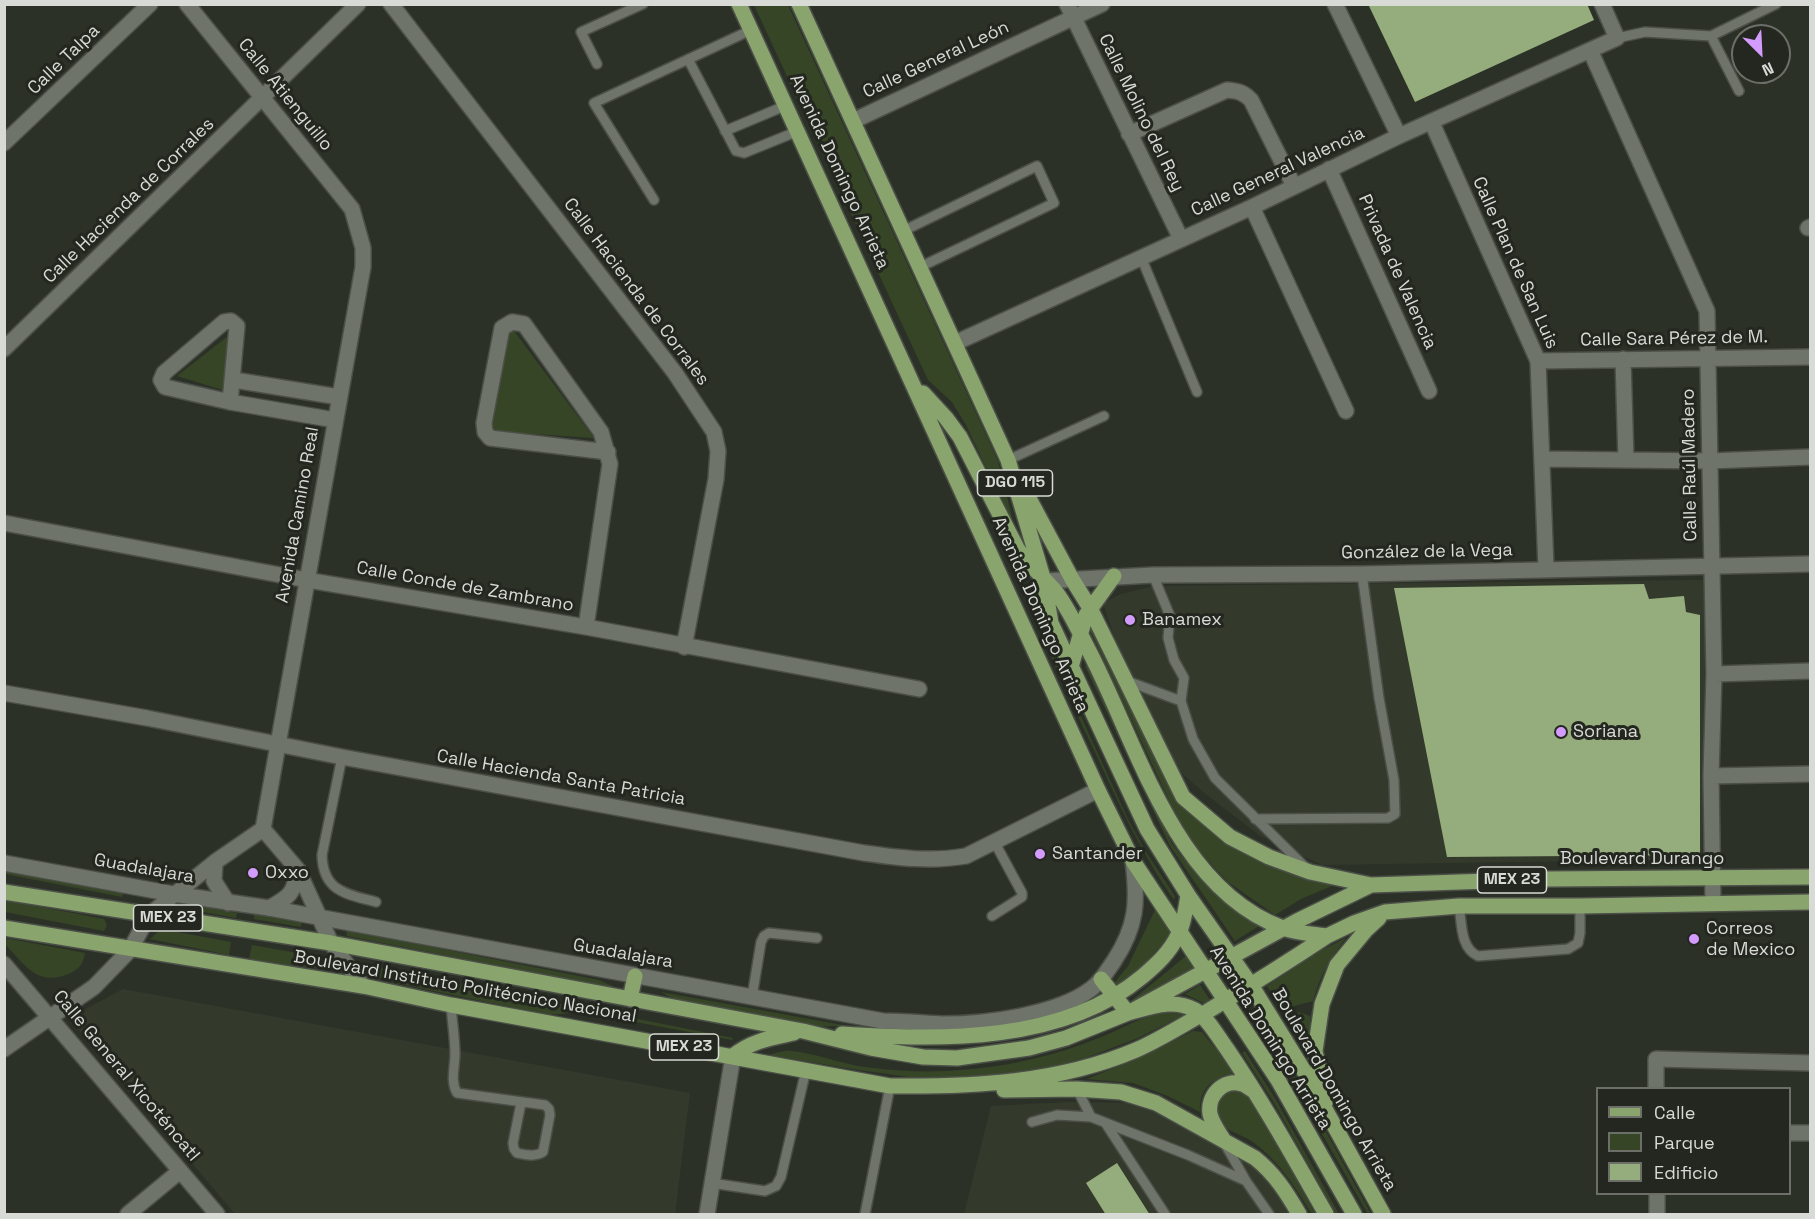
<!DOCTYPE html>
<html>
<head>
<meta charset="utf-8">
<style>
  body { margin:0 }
  #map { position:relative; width:1815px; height:1219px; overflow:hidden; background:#2c3128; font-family:"Space Grotesk",sans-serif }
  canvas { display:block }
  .frame { position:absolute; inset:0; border:6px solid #d7dad5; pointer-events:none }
  .legend { position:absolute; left:1596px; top:1087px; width:195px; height:108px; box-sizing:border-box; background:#23271f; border:2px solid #6b6f68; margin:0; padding:8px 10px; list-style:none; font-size:18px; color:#d7dad5 }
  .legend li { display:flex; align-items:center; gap:12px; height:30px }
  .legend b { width:30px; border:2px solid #6b6f68 }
  .north { position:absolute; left:1731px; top:24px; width:60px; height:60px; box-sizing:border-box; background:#23271f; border:2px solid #6b6f68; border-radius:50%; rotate:156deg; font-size:16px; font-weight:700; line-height:24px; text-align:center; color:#d7dad5 }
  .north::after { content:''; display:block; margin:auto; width:21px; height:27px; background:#d39cfc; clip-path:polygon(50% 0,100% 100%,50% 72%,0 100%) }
</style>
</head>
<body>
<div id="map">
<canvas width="1815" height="1219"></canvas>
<div class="frame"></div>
<ul class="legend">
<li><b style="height:8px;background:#89a46d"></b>Calle</li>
<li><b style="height:16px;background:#364526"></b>Parque</li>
<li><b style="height:16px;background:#95ad7d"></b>Edificio</li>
</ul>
<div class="north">N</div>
</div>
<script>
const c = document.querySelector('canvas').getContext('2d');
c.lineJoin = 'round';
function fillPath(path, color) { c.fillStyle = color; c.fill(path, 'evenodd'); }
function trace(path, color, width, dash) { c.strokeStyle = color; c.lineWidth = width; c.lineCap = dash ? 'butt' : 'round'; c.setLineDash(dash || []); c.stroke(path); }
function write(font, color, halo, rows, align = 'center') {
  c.font = font + ' "Space Grotesk",sans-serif'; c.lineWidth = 6; c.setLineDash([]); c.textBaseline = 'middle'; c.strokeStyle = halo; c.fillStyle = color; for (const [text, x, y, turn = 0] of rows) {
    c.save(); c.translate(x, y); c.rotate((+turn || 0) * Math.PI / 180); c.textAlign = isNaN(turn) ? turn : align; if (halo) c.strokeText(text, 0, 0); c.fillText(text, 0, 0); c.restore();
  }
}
fillPath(new Path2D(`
  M1706,580L1702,859L1322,865L1259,835L1203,792L1176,768L1115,639L1103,603L1121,594L1154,586Z
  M123,989L690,1093L675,1214H235L69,1018Z
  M1068,1102L1138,1103L1196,1130L1252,1166L1276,1191L1289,1214H964L991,1106Z`), '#333a2c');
fillPath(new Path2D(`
  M754,5H788L998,461L1015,529L966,425L952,402L928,380Z
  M511,327L594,438L488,431Z
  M232,333L226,391L177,376Z
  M1024,585L1034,596L1060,671L1128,819L1144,849L1175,896L1174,900C1141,853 1118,802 1094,750C1068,696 1043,642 1024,585Z
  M1090,625L1160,769L1189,808L1246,853L1291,874L1334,885L1301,899L1275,915L1228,882L1196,848L1174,811L1089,629Z
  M1087,665L1172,844C1197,877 1224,904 1259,926L1235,941L1170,846L1085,666Z
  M4,868L124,892L122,897L5,874Z
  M5,900L104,919L107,925L104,931L5,912Z
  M197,906L237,913L236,918L197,911Z
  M1155,910L1171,934L1122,989L1112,986L1128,966Z
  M254,914L302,922L301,927L254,919Z
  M161,929L231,942L229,955L150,939Z
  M346,930L599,980L619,989L347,936Z
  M5,938L85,953C83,964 79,970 68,974C37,987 24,964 5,944Z
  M1346,938C1330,959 1320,975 1313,1001L1283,1009L1267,986L1322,950Z
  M252,945L326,958L334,971L249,959Z
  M1186,956L1197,969L1134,1005L1131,1001Z
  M357,963L733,1038L732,1040L582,1012L548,1015L386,981Z
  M1200,985L1210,1000L1206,1004L1185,994Z
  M661,992L859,1028L839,1026L808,1027L675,1000Z
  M1168,1012L1184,1015L1138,1038L1088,1057L1057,1066L996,1076L916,1078L852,1069L769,1055C776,1053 784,1050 791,1051C814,1053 836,1062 858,1066C895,1072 935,1073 972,1069C1015,1065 1056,1055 1096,1039C1120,1030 1143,1015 1168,1012Z
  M1298,1012L1310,1016V1051L1290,1021Z
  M1193,1031L1202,1032L1235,1073C1213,1077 1199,1088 1200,1112L1168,1096L1133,1083L1087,1079L1146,1055Z
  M1268,1035L1297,1079L1371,1214H1368L1266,1036Z
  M1245,1051L1276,1100L1339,1214H1336L1273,1101L1242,1053Z
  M1234,1088L1250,1094L1315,1214H1312C1295,1187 1279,1161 1253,1142C1243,1135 1228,1132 1220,1123C1213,1116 1217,1105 1218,1097Z`), '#364526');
fillPath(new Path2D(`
  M1368,4H1587L1594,20L1415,102Z
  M1644,584L1649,599L1684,596L1686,612L1700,615V855L1447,857L1394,588Z
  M1117,1163L1150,1215H1106L1086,1183Z`), '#95ad7d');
const service = new Path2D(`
  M1711,36L1776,4
  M1617,38L1645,32L1711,36L1739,91
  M688,59L736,151L744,153L798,131
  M597,64L581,32L643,4
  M725,131L787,105
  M654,200L594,103L751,30
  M903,231L1037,166L1054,203L920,267
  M1141,257L1197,392
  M1008,460L1104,416
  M1153,575L1170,616L1168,638L1174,660L1184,678L1181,701L1193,739L1215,778L1304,866
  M1127,681L1181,701
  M342,757L322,855C323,892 347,894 376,902
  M1255,819L1388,818L1395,814L1394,780L1379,698L1362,574
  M1459,906C1462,923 1460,948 1478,956L1568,949L1578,943L1580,933V906
  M992,916L1022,897V893L995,843
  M752,997L761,942L764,936L769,933L817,938
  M451,1005C452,1021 455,1038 455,1054C455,1067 450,1081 457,1093L545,1105L549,1109L550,1115L543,1152C535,1157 527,1155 517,1153L514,1149L513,1143L521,1103
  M1077,1089L1091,1117
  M1032,1122L1057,1115L1091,1117L1188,1155L1246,1181L1269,1214
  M1106,1124L1165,1214
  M1225,1144L1246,1181
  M711,1183L765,1191L776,1186L781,1177L806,1070
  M865,1214L890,1086`);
const minor = new Path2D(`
  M391,4L675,373L714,432L718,451L716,479L684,647
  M1067,4L1181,239
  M1335,4L1399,136
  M1590,50L1707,311L1714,674L1711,776L1713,903
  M853,121L1102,4
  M1432,123L1538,361L1546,568
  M1129,134L1227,90C1238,91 1243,92 1251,100L1294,186
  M4,143L150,4
  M1329,169L1429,391
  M1252,207L1346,411
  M1808,228L1810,227
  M955,343L1252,207L1399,136L1617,38L1602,4
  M4,349L358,4
  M1623,359L1626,460
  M1538,361L1810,357
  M234,380L339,397
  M230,402L237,326L231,321L224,322L164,373L161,380L165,387L230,402L335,420
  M1543,459L1709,461L1810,457
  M4,523L307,580L586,627L919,689
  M586,627L610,464L601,432L524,324L512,322L502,328L484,423L485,432L490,438L608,452
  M1714,674L1810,671
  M4,693L147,718L342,757L864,853C899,858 931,862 966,856L1098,790
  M1711,776L1810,774
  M4,863L173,894L269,908L883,1021C903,1021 922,1023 942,1024C985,1024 1057,1015 1091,989C1101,982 1107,971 1114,961C1137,926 1138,902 1133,861
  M4,964L217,1214
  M1656,1088V1059L1810,1063
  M1790,1133H1810
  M1657,1194V1214
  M128,1214L180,1171
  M707,1214L733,1056`);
const tertiary = new Path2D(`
  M1044,581L1153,575L1362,574L1810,564
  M263,829L298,870L331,943L363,986
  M215,862L214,881L228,903
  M269,908C290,897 294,893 298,870
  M4,1049L94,987L130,950L149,915L215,862L263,829L363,267V248L352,209L187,4`);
const primary = new Path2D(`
  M739,4L1098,790L1133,861L1278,1080L1354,1214
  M799,4L1008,460L1044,581L1051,623L1147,829L1188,895L1251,985L1304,1071L1383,1214
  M923,393L946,418L960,437L1017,548C1028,565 1043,576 1056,592C1068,608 1078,629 1087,647C1137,741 1173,888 1283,928C1296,933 1313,934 1327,936
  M1024,489L1072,579L1090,608L1183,797L1230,837L1269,857L1310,872L1371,885
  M1071,667L1086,615L1114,576
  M4,892L331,943L803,1031L871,1048L923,1057L957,1058L1029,1048L1066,1038L1128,1013L1297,921L1371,885L1548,879L1810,877
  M4,928L363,986L451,1005L890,1086C973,1087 1058,1083 1136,1050C1161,1039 1184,1024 1208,1011C1248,987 1288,962 1327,936L1354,923L1385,912L1459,906H1580L1810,902
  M1101,979L1128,1013C1151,1007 1172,998 1195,1010C1208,1018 1218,1037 1227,1049C1263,1102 1294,1158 1326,1214
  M630,999L635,976
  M842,1034C940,1040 1062,1044 1143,976C1157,964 1170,952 1178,935C1184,924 1186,908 1188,895
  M733,1056C751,1041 771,1038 794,1033
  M1004,1090L1077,1089L1121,1092L1156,1103L1255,1158C1275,1174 1287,1193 1299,1214
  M1326,1101L1315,1051L1322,1004L1337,965L1366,930L1379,918
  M1223,1139C1218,1131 1212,1123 1210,1114C1207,1096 1223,1078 1242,1084C1246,1085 1250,1089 1254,1091`);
trace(service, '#4b4f48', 12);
trace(minor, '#4b4f48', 18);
trace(tertiary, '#4b4f48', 18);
trace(primary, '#4b4f48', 18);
trace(service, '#6f746a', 9);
trace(minor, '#6f746a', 15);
trace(tertiary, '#6f746a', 15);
trace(primary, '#89a46d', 15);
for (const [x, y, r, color] of [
  [1130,620,6,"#d39cfc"],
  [1561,732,6,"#d39cfc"],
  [1040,854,6,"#d39cfc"],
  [253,873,6,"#d39cfc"],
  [1694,939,6,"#d39cfc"]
]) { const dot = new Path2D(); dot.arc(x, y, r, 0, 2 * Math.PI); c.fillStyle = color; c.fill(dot); trace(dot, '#23271f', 2); }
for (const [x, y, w] of [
  [1015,483,75],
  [1512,880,69],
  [168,918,69],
  [684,1047,69]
]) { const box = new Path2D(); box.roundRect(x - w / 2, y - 13, w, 26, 4.5); c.fillStyle = '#23271f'; c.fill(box); trace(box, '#d7dad5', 1.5); }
write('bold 16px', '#d7dad5', null, [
  ["DGO 115",1015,483],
  ["MEX 23",1512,880],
  ["MEX 23",168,918],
  ["MEX 23",684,1047]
]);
write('18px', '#d7dad5', '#23271f', [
  ["Calle Talpa",64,60,-44],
  ["Calle General León",936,60,-25],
  ["Calle Atienguillo",285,95,51],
  ["Calle Molino del Rey",1141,113,64],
  ["Avenida Domingo Arrieta",839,172,65],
  ["Calle General Valencia",1278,172,-25],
  ["Calle Hacienda de Corrales",129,201,-44],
  ["Calle Plan de San Luis",1515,263,66],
  ["Privada de Valencia",1397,272,66],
  ["Calle Hacienda de Corrales",636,292,53],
  ["Calle Sara Pérez de M.",1674,339,-1],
  ["Calle Raúl Madero",1690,465,-91],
  ["Avenida Camino Real",298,515,-80],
  ["González de la Vega",1427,552,-1],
  ["Calle Conde de Zambrano",465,587,10],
  ["Avenida Domingo Arrieta",1040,615,66],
  ["Calle Hacienda Santa Patricia",561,778,10],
  ["Boulevard Durango",1642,859],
  ["Guadalajara",144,869,10],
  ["Guadalajara",623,954,10],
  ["Boulevard Instituto Politécnico Nacional",465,987,10],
  ["Avenida Domingo Arrieta",1270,1038,58],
  ["Calle General Xicoténcatl",126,1076,50],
  ["Boulevard Domingo Arrieta",1334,1090,60]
]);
write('18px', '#d7dad5', '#23271f', [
  ["Banamex",1142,620],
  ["Soriana",1573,732],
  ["Santander",1052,854],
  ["Oxxo",265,873],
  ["Correos",1706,929],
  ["de Mexico",1706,950]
], 'left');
</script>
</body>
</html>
